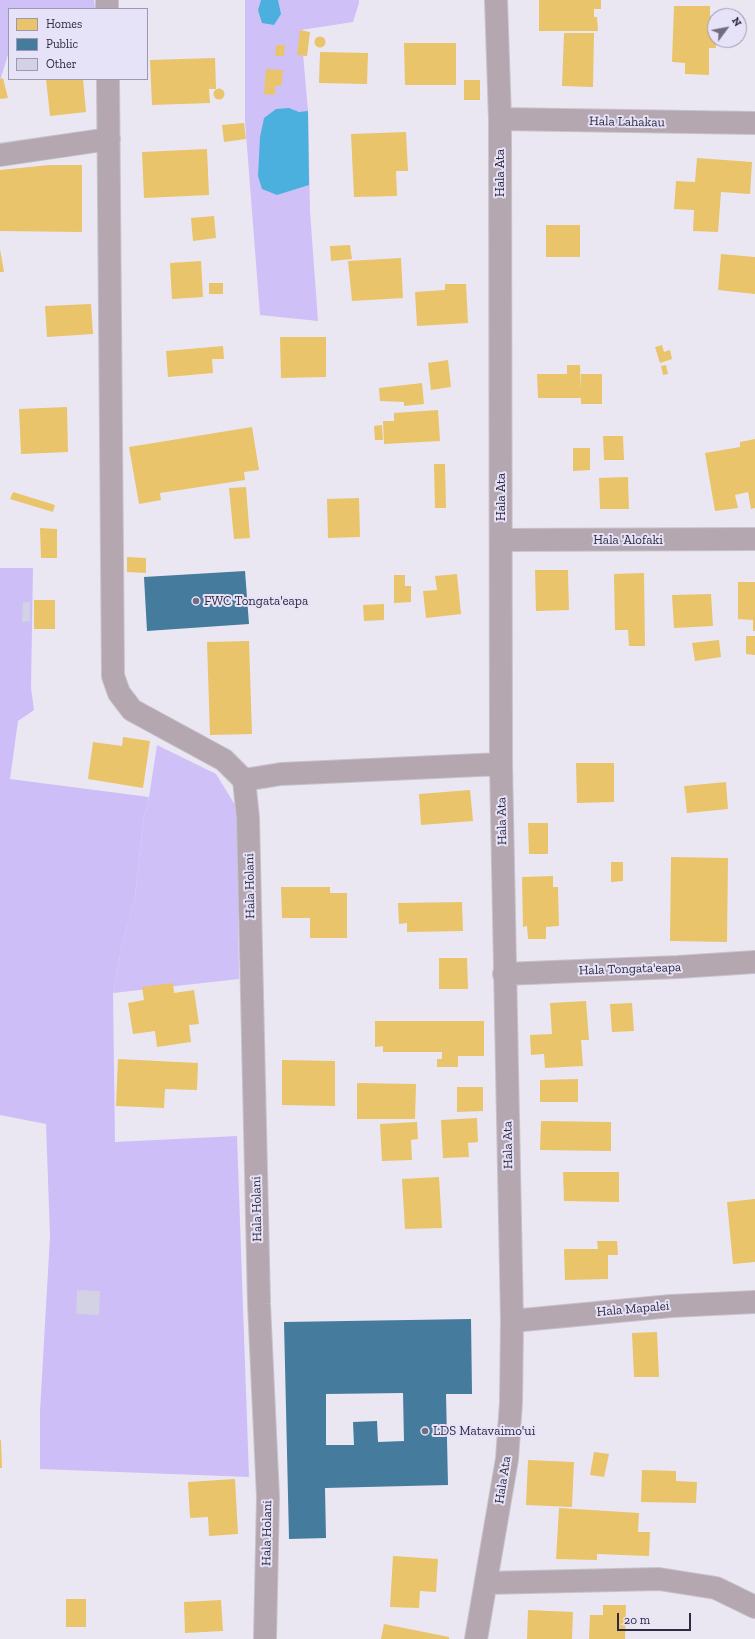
<!DOCTYPE html>
<html>
<head>
<meta charset="utf-8">
<style>
  body { margin:0 }
  #map { position:relative; width:755px; height:1639px; overflow:hidden; background:#eae7f3; font-family:"Zilla Slab",serif }
  canvas { display:block }
  .legend { position:absolute; left:8px; top:8px; width:140px; height:72px; box-sizing:border-box; background:#e6e2f8; border:1px solid #9d98ae; margin:0; padding:5px 7px; list-style:none; font-size:12px; color:#302a40 }
  .legend li { display:flex; align-items:center; gap:8px; height:20px }
  .legend b { width:20px; border:1px solid #9d98ae }
  .north { position:absolute; left:707px; top:8px; width:40px; height:40px; box-sizing:border-box; background:#e6e2f8; border:1px solid #9d98ae; border-radius:50%; rotate:58deg; font-size:11px; font-weight:700; line-height:16px; text-align:center; color:#302a40 }
  .north::after { content:''; display:block; margin:auto; width:14px; height:18px; background:#716c7f; clip-path:polygon(50% 0,100% 100%,50% 72%,0 100%) }
  .scale { position:absolute; left:617px; top:1613px; width:74px; height:18px; box-sizing:border-box; border:2px solid #302a40; border-top:0; padding-left:5px; font-size:12px; line-height:14px; white-space:nowrap; color:#302a40; -webkit-text-stroke:3px #e6e2f8; paint-order:stroke }
</style>
</head>
<body>
<div id="map">
<canvas width="755" height="1639"></canvas>
<ul class="legend">
<li><b style="height:11px;background:#e9c46a"></b>Homes</li>
<li><b style="height:11px;background:#457b9d"></b>Public</li>
<li><b style="height:11px;background:#d2d2e4"></b>Other</li>
</ul>
<div class="north">N</div>
<div class="scale">20 m</div>
</div>
<script>
const c = document.querySelector('canvas').getContext('2d');
c.lineJoin = 'round';
function fillPath(path, color) { c.fillStyle = color; c.fill(path, 'evenodd'); }
function trace(path, color, width, dash) { c.strokeStyle = color; c.lineWidth = width; c.lineCap = dash ? 'butt' : 'round'; c.setLineDash(dash || []); c.stroke(path); }
function write(font, color, halo, rows, align = 'center') {
  c.font = font + ' "Zilla Slab",serif'; c.lineWidth = 4; c.setLineDash([]); c.textBaseline = 'middle'; c.strokeStyle = halo; c.fillStyle = color; for (const [text, x, y, turn = 0] of rows) {
    c.save(); c.translate(x, y); c.rotate((+turn || 0) * Math.PI / 180); c.textAlign = isNaN(turn) ? turn : align; if (halo) c.strokeText(text, 0, 0); c.fillText(text, 0, 0); c.restore();
  }
}
fillPath(new Path2D(`
  M0,0H94L95,9H9V51L0,81Z
  M245,0H359V3L353,22L301,30L308,111L310,211L318,321L260,315L245,121Z
  M157,745L216,774L237,808L239,979L113,993L122,944L135,897L143,820L149,797Z`), '#cfc0f8');
fillPath(new Path2D(`
  M0,568H33L31,688L34,710L18,721L10,779L149,797L143,820L135,897L122,944L113,993L115,1142L237,1136L249,1477L40,1469V1411L50,1236L46,1124L0,1115Z`), '#cebef8');
fillPath(new Path2D(`
  M261,0H278L281,14L274,25L262,23L258,10Z
  M289,108L299,112L308,111L309,185L277,195L262,189L258,176L260,137L264,118L276,109Z`), '#4cb0de');
fillPath(new Path2D(`
  M539,0H601V9H594V17H597L598,31H539Z
  M674,6H710V16L715,17L716,48H709V75L685,74V63L672,62Z
  M300,30L310,32L307,56L297,55Z
  M564,33H594L593,87L562,86Z
  M314.5 42a5.5 5.5 0 1 1 11 0a5.5 5.5 0 1 1-11 0Z
  M404,43H456V85H405Z
  M276,45H285L284,56H275Z
  M320,52L368,53L367,84L319,83Z
  M215,58L216,89H209L210,103L152,105L150,60Z
  M266,69L283,70L281,86H275V95L264,94Z
  M3,78L8,98L0,99V79Z
  M46,79H83L86,112L50,116Z
  M464,80H480V100H464Z
  M213.5 94a5.5 5.5 0 1 1 11 0a5.5 5.5 0 1 1-11 0Z
  M244,123L246,139L224,142L222,125Z
  M406,132L408,171H396L397,196L354,197L351,134Z
  M207,149L209,195L144,198L142,152Z
  M697,158L752,162L750,194L721,192L718,232L693,231L694,210L674,209L676,181L695,182Z
  M49,165H82V232L0,231V170Z
  M214,216L216,238L193,241L191,218Z
  M546,225H580V257H546Z
  M350,245L352,259L331,261L330,246Z
  M0,249L4,272H0Z
  M721,254L755,257V294L718,290Z
  M401,258L403,298L352,301L348,261Z
  M201,261L203,297L172,299L170,263Z
  M209,283H223V294H209Z
  M445,284H466L468,323L417,326L415,292L445,290Z
  M91,304L93,334L47,337L45,306Z
  M280,337H326V377L281,378Z
  M662,345L664,352L670,350L672,359L660,363L655,347Z
  M223,346L224,359H212L213,373L168,377L166,351Z
  M448,360L451,387L431,390L428,363Z
  M567,365H580L581,392V374H602V404H581V398H538L537,374H567Z
  M666,365L668,374L663,375L661,366Z
  M422,383L424,404L404,406V402L380,401L379,388Z
  M67,407L68,452L21,454L19,409Z
  M438,410L440,441L384,444L383,421H394V413Z
  M382,425L383,440H375L374,426Z
  M252,427L259,470L244,472L245,480L160,493L161,500L139,504L129,447Z
  M603,436H623L624,460H604Z
  M755,439V508L751,509L748,492L735,495L738,508L715,511L705,453L740,447V442Z
  M573,448H590V470L573,471Z
  M434,464H445L446,508H435Z
  M628,477L629,509H600L599,478Z
  M246,487L250,538L234,539L229,488Z
  M13,492L55,505L53,512L10,499Z
  M359,498L360,537L328,538L327,499Z
  M40,528L57,529V558H41Z
  M127,557L146,558V573L127,572Z
  M535,570H568L569,610L536,611Z
  M644,573L645,646H629L628,630H615L614,574Z
  M457,574L461,614L426,618L423,591L437,590L435,576Z
  M394,575H405V586H411V602L394,603Z
  M738,582H755V631H753V620L738,619Z
  M711,594L713,626L674,628L672,595Z
  M34,600H55V629H34Z
  M384,604V620L364,621L363,605Z
  M746,636H755V655L746,654Z
  M719,640L721,657L695,661L692,643Z
  M249,641L252,734L210,735L207,642Z
  M123,737L150,741L143,788L88,779L93,742L122,746Z
  M576,763H614V802L577,803Z
  M726,782L728,809L687,813L684,786Z
  M470,790L473,821L421,825L419,794Z
  M528,823H548V854H529Z
  M671,857L728,858L727,942L670,941Z
  M611,862H623V881L611,882Z
  M553,876V887H558L559,926L546,927V939H528L527,926L523,927L522,877Z
  M281,887H330V893H347V938H310V918H282Z
  M462,902L463,931L407,932V923L399,924L398,903Z
  M439,958H467L468,989H439Z
  M173,983L174,993L194,990L199,1024L189,1025L191,1042L157,1047L155,1031L133,1034L128,1003L144,1000L142,987Z
  M586,1001L589,1040H581L583,1066L545,1068L544,1054L531,1055L530,1035L552,1034L550,1003Z
  M632,1003L634,1031L612,1032L610,1004Z
  M375,1021H484V1056H458V1067H437V1059H442V1052H383V1046L375,1047Z
  M118,1059L198,1063L197,1090L165,1089L164,1108L116,1106Z
  M282,1060L335,1061V1106L282,1105Z
  M578,1079V1102H540V1080Z
  M357,1083L416,1084L415,1119H357Z
  M457,1087H483V1111L457,1112Z
  M477,1118L478,1142L468,1143L469,1157L443,1158L441,1120Z
  M541,1121L611,1122V1151L540,1150Z
  M417,1122L418,1139L411,1140L412,1160L382,1161L380,1124Z
  M563,1172H619V1202L564,1201Z
  M439,1177L442,1228L405,1229L402,1179Z
  M755,1199V1262L733,1264L727,1202Z
  M597,1241H617L618,1255H608V1279L565,1280L564,1249H598Z
  M657,1332L659,1377H634L632,1333Z
  M0,1440H1L2,1468H0Z
  M594,1452L609,1454L604,1477L590,1475Z
  M528,1460L574,1462L572,1507L526,1505Z
  M642,1470L676,1471V1481L697,1482L696,1503L641,1502Z
  M235,1479L238,1534L209,1536L208,1517L190,1518L188,1482Z
  M559,1508L639,1513L638,1532H650L649,1556L597,1554V1560L556,1559Z
  M393,1556L438,1559L436,1592L420,1591L419,1608L390,1607Z
  M66,1599H86V1627H66Z
  M221,1600L223,1631L185,1633L184,1602Z
  M603,1605H626L625,1639H589L590,1615H603Z
  M528,1610L573,1612L572,1639H527Z
  M384,1624L449,1637V1639H381Z`), '#e9c46a');
fillPath(new Path2D(`
  M245,571L249,624L147,631L144,577Z
  M471,1319L472,1394H446L448,1485L325,1488L326,1538L289,1539L284,1322ZM403,1393L404,1441L378,1442L377,1421L353,1422L354,1445H326V1394Z`), '#457b9d');
fillPath(new Path2D(`
  M23,602H30V621L22,622Z
  M77,1290L100,1291L99,1315L76,1314Z`), '#d2d2e4');
const minor = new Path2D(`
  M107,0V9
  M108,79L113,676L119,693L132,710L224,760L244,780
  M500,119L755,123
  M0,155L109,139
  M501,540L755,539
  M244,780L248,818L259,1304L268,1497L265,1639
  M244,780L281,774L501,764
  M504,974L678,967L755,962
  M512,1321L671,1306L755,1302
  M486,1583L659,1579L716,1588L755,1607
  M476,1639L507,1459L511,1402L512,1321L501,764L500,119L496,0`);
trace(minor, '#c6c2ce', 24);
trace(minor, '#b4a7af', 22);
for (const [x, y, r, color] of [
  [196,601,4,"#716c7f"],
  [425,1431,4,"#716c7f"]
]) { const dot = new Path2D(); dot.arc(x, y, r, 0, 2 * Math.PI); c.fillStyle = color; c.fill(dot); trace(dot, '#e6e2f8', 1.5); }
write('13px', '#302a40', '#e6e2f8', [
  ["Hala Lahakau",627,122,1],
  ["Hala Ata",500,173,-90],
  ["Hala Ata",501,497,-90],
  ["Hala 'Alofaki",628,540],
  ["Hala Ata",502,821,-91],
  ["Hala Holani",250,886,-91],
  ["Hala Tongata'eapa",630,969,-2],
  ["Hala Ata",508,1145,-91],
  ["Hala Holani",257,1209,-91],
  ["Hala Mapalei",633,1309,-5],
  ["Hala Ata",503,1480,-81],
  ["Hala Holani",267,1533,-89]
]);
write('13px', '#302a40', '#e6e2f8', [
  ["FWC Tongata'eapa",204,601],
  ["LDS Matavaimo'ui",433,1431]
], 'left');
</script>
</body>
</html>
